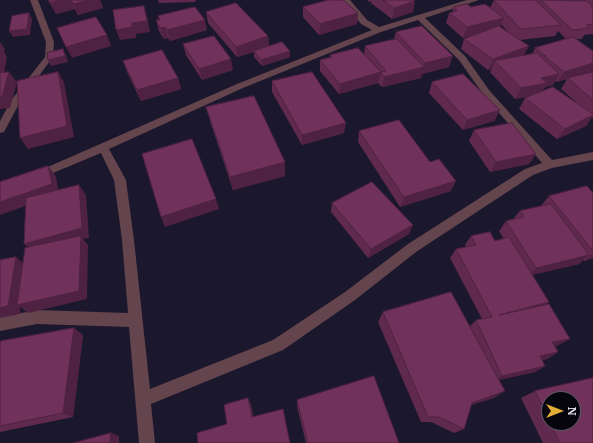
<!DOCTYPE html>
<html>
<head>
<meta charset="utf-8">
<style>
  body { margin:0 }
  #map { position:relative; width:593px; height:443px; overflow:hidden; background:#1b172c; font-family:Merriweather,serif }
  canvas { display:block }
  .north { position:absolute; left:541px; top:391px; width:40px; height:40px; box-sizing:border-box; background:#06050d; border:1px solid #5e5d68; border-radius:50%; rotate:90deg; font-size:11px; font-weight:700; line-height:16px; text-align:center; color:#e3e1f1 }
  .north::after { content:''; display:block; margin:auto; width:14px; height:18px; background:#e4ad35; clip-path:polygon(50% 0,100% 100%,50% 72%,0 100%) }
</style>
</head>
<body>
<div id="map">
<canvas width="593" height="443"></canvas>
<div class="north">N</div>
</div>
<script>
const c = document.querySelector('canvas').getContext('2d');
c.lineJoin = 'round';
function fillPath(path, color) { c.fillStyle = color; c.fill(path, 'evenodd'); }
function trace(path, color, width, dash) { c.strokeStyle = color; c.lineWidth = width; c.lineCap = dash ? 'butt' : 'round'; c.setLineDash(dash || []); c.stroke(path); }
fillPath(new Path2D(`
  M30,0H38L54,42L53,57L21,100L4,132L0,133V121L12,99L45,57L46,42Z
  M342,0H350L367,20L379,27L467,0H479L425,18L465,56L489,90L552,160L593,152V160L552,168L533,175L416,252L355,300L283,350L151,404L155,443H139L129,327L37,324L0,331V317L37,310L128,313L122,240L114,180L101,153L41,178L37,179L33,178L31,175L33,172L50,166L237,84L372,30L361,24ZM418,20L459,60L483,94L542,163L525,169L408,244L345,292L273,340L150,389L134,240L126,180L109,149L243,88L381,32Z`), '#64444d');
fillPath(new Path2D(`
  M48,0H100L103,8L78,15L75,9L56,14Z
  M158,0H196L195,2L159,3Z
  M367,0H414L413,12L392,19L371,3V1L369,2Z
  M494,0H593V34L584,35L582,39H576L593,51V71L581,75L593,72V118L592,117L586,126L557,139L519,109L525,98L531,96L515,99L490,72L492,69L488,70L461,49L464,39L474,35L463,38L446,23L449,13L452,12L454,7H471L490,8ZM501,24L509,33L500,27ZM558,31L566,39L535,48L532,54L523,56L529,46L520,40L555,36ZM567,79L561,89L576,102L542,91L545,87L553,85L555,81L557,82Z
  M303,7L358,13L357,24L319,35L303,17Z
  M206,12L268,36L269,46L290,51V57L262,66L254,57V52L237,57L208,23Z
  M158,16L207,30L170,41L168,38L164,39L159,31L156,20H159Z
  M396,32L449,67L422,74L421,78L382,87L378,83L339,94L320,71V60L330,57V55L364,54L365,46L394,39Z
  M183,44L233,70L202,80L186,55Z
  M123,61L178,78L181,89L141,101L127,72Z
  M272,81L344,133L302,145L272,92Z
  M432,82L500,110L494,121L463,130L429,93Z
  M206,107L285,162V176L233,190L210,121Z
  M474,130L536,154L529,164L490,172L469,141Z
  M359,131L451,191L400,207L358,142Z
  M593,193V258L584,261L583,260L579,264L532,275L549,302L545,305L559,345L555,346L558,352L547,359L542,360L545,366L535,372L499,380L494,398L471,405L464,429L454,433L431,422H421L378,322L383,312L470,326L476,320L482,319L450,258L456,249L466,247L465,245L471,236L495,241L504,239L499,231L506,221L513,219L520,211L541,206L549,196Z
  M332,203L409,234L368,258L331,212Z
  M74,328L83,335L73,417L0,432V343Z
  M593,378V443H543L521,398L535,391ZM549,399H573V423H549Z
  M297,400L399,443H306L297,406Z`), '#602a4e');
fillPath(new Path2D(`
  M49,0H71L75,9L56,14Z
  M89,0H100L103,8L78,15L74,4Z
  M415,1L413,12L392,19L394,8Z
  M144,6L147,16L150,32L136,34V38L120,40L116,30L132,23Z
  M29,13L32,19L30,35L13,37L9,31Z
  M358,13L357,24L319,35L320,24Z
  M504,18L499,29L463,38L467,27Z
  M205,20L207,30L170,41L167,30Z
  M165,27L168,38L164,39L160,28Z
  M107,35L111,46L72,58L66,47Z
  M268,36L269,47L237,57L236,47Z
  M0,42L5,49L4,52L7,57L4,74L0,75Z
  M529,46L523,56L495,61L492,69L488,70L493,59Z
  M63,49L66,55L68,62L51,66L48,60Z
  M290,51V57L262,66L261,60Z
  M453,56L449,67L422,74L421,78L382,87L384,77L424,67L425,63Z
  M231,59L233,70L202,80L199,69Z
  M593,63V71L569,79L568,78L567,79L557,82L564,72Z
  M9,72L17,82L10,108L0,109V97Z
  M58,72L64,82L74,137L28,149L20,138Z
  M381,72L378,83L339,94L340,84Z
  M559,74L553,85L545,87L540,94L515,99L521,88L541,78Z
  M178,78L181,89L141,101L137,90Z
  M500,110L494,121L463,130L467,120Z
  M593,115L586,126L557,139L565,129Z
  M346,123L344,133L302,145V135Z
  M536,154L529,164L490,172L496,162Z
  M285,162V176L233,190L230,177Z
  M48,166L56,176L59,194L0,215V202Z
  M456,181L451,191L400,207L404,197Z
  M79,185L86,195L89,238L83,239L88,245L87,299L28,313L20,307V314L0,318V308L16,257L26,266L34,253L24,244Z
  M216,199L219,209L165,227L161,217Z
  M413,225L409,234L368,258L371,249Z
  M593,253V258L584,261Z
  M589,255L579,264L527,276L536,268Z
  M549,302L540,310L499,315Z
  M74,328L83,335L73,417L63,413Z
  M570,339L559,345L542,349L552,342Z
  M558,352L547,359L530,362L540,356Z
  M545,366L535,372L493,381L502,376Z
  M505,391L494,398L462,408L472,403Z
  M248,398L251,404L255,422L252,417Z
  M111,433L119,436V443H110Z`), '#4e2240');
const building = new Path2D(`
  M49,0H63L50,3Z
  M71,0H89L74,4Z
  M328,0H343L358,13L320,24L303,7Z
  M383,0H414L415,1L394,8Z
  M494,0H535L561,25L521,29Z
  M541,0L586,1L593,6L591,7L593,9V24L586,25L589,28L573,30Z
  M236,3L268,36L236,47L206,12Z
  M467,4L471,7L485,4L504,18L467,27L449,13L457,11L454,7Z
  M144,6L147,21L132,23V27L116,30L113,10Z
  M195,7L205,20L167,30L165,27L160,28L156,20H160L158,16Z
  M29,13L27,29L9,31L12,16Z
  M96,17L107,35L66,47L57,28Z
  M422,26L453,56L425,63L396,32Z
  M499,26L529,46L493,59L464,39Z
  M214,36L231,59L199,69L183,44Z
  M573,37L593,51V63L564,72L544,56H546L535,48Z
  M397,39L424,67L384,77L381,72L386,71L365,46Z
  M282,42L290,51L261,60L254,51Z
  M358,48L381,72L340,84L320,60L332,57L330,55Z
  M63,49L65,56L48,60L47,53Z
  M162,50L178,78L137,90L123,61Z
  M537,53L559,74L541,78L547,83L521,88L495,61Z
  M9,72L2,97H0V73Z
  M58,72L67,126L20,138L17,81Z
  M312,72L346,123L302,135L272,81Z
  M593,72V100L568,78Z
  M463,74L500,110L467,120L432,82Z
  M553,87L593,114V115L565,129L525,98Z
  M254,96L285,162L230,177L206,107Z
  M399,120L430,162L439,159L456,181L404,197L359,131Z
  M512,123L536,154L496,162L474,130Z
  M192,139L216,199L161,217L142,154Z
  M48,166L52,184L0,202V182Z
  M372,182L413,225L371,249L332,203Z
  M79,185L82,228L24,244L26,198Z
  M587,186L593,193V251L549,196Z
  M551,204L589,255L536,268L506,221L524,217L520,211Z
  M490,232L495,241L509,237L549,302L499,315L549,304L570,339L552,342L558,352L540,356L545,366L502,376L476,320L492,317L456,249L476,245L471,236Z
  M81,236L79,291L17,305L25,248Z
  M16,257L8,306L0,308V260Z
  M451,292L505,391L472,403L464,429L439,417H428L383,312Z
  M74,328L63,413L0,426V343L1,341Z
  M374,376L399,443H308L297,400Z
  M593,378V443H560L550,423H573V399H549V420L535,391Z
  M248,398L252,417L283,409L290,443H198L197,433L227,424L224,405Z
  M111,433L110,443H73Z`);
fillPath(building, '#70315b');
trace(building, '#4e2240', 1);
</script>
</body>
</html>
